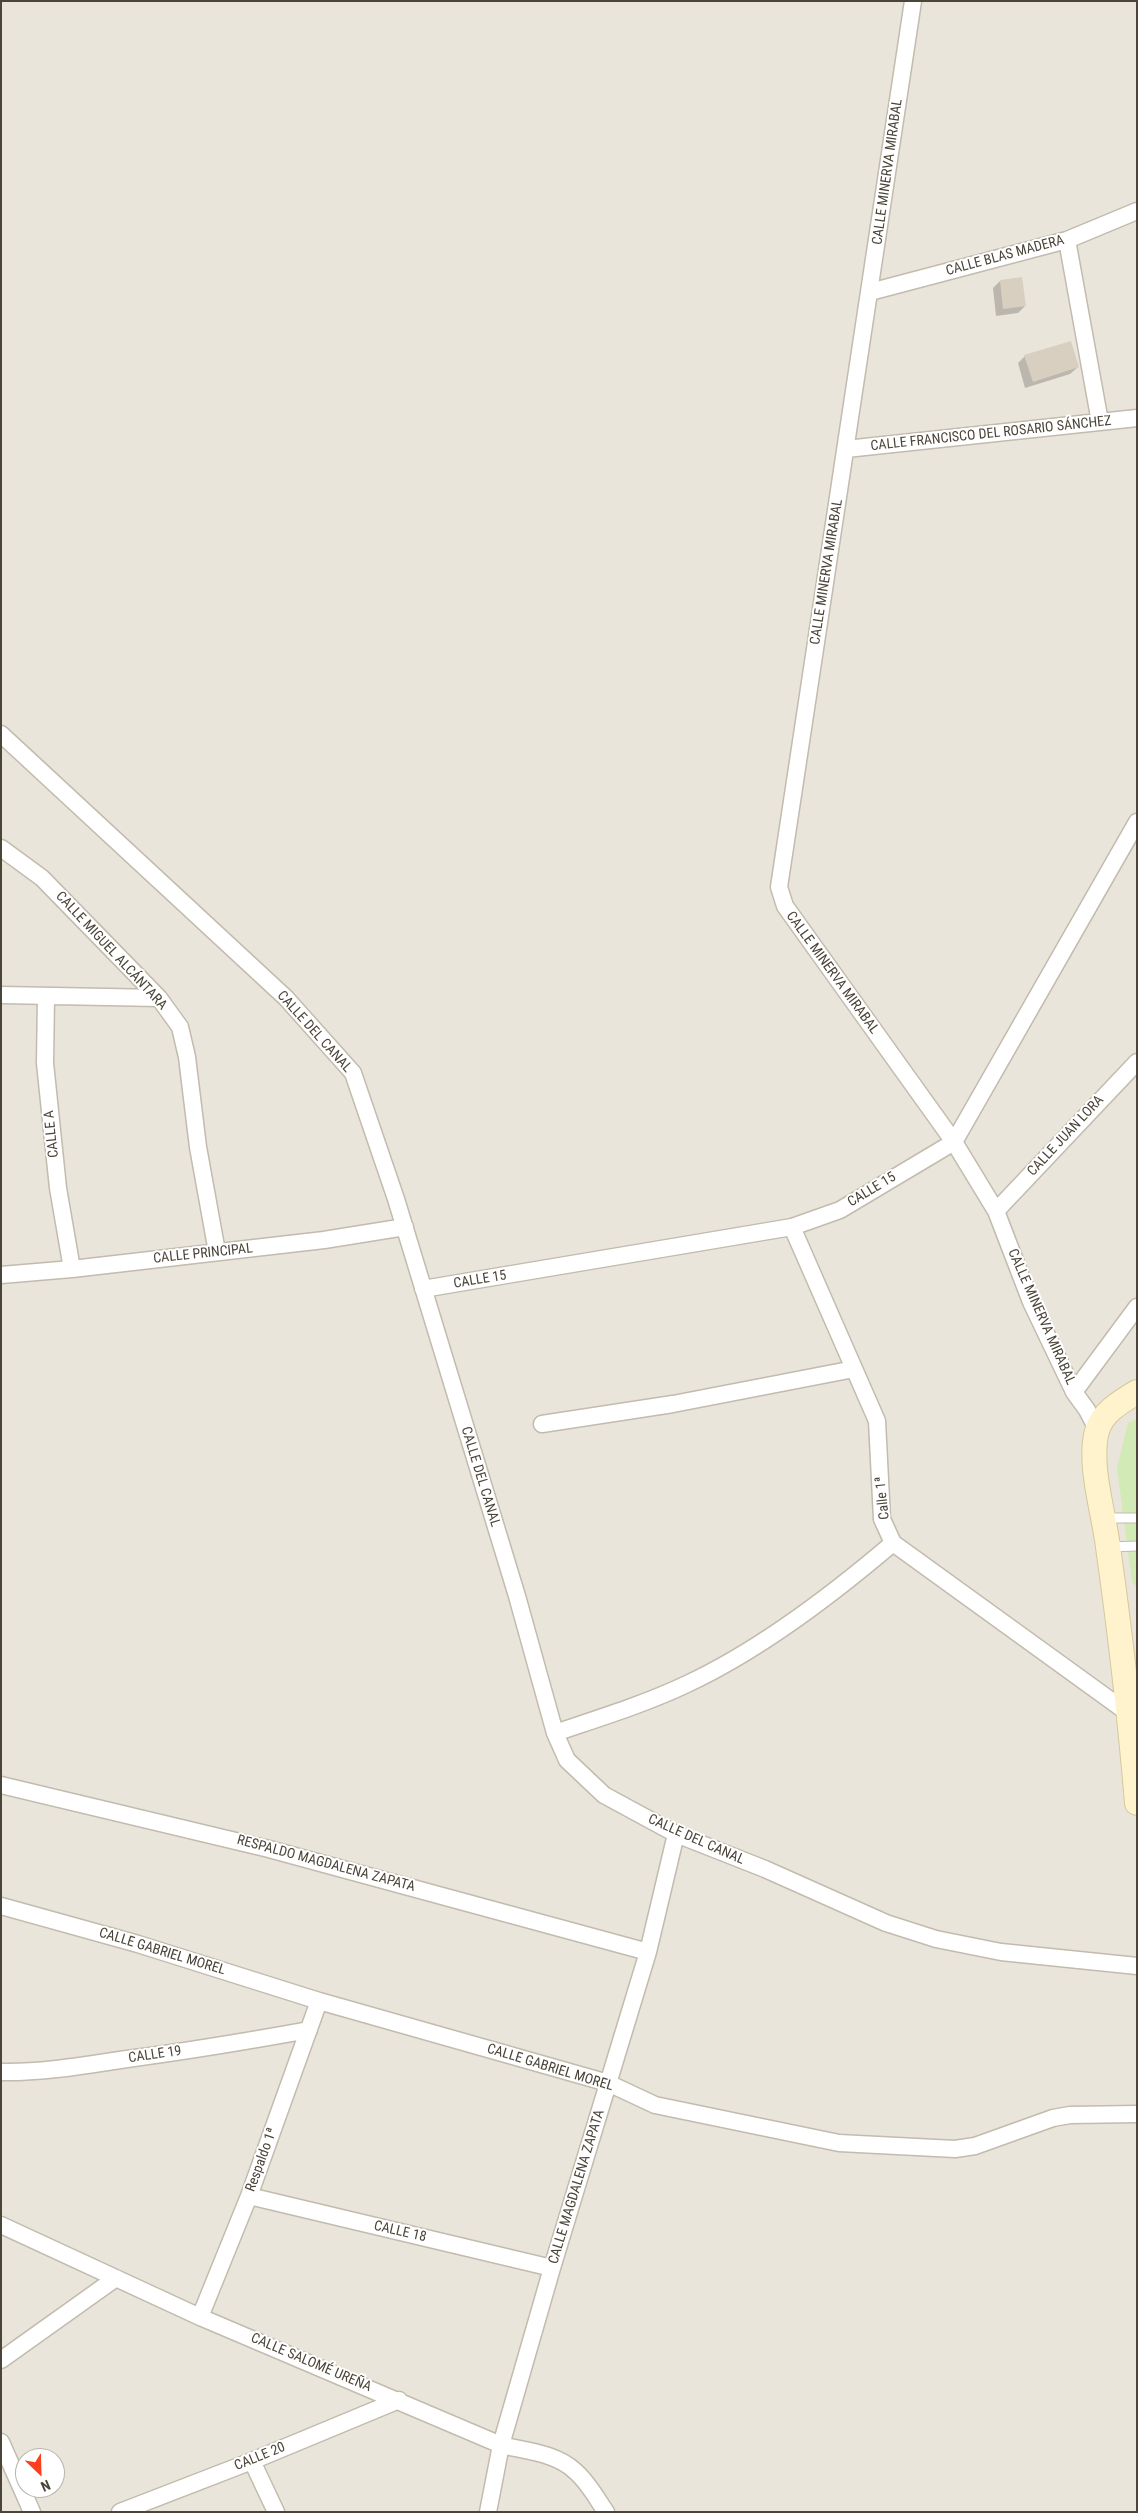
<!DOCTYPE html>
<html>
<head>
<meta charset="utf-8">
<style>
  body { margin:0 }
  #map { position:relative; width:1138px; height:2513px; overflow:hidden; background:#f6f3ec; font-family:"Roboto Condensed",sans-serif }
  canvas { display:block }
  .frame { position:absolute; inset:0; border:2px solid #4b4439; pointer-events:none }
  .north { position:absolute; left:15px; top:2448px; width:50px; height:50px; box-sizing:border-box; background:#fff; border:1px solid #b7b4b0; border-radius:50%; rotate:156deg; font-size:14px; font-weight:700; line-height:20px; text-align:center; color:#4b4439 }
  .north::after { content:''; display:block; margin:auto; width:18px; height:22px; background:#fc3f1d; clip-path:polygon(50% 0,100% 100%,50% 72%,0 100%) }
</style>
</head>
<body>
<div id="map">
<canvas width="1138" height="2513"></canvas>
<div class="frame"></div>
<div class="north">N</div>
</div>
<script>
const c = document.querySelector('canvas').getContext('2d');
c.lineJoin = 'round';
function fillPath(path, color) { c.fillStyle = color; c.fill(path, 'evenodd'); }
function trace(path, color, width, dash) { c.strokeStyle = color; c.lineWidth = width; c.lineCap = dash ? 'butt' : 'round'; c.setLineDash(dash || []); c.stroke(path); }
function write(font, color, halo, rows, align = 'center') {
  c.font = font + ' "Roboto Condensed",sans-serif'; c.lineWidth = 4; c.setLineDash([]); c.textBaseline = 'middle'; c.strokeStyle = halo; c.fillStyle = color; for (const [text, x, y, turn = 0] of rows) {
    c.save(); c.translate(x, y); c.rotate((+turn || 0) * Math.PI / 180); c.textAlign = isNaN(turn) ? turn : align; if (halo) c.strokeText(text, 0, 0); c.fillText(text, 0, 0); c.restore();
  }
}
fillPath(new Path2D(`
  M1,1H1137V2512H1ZM25,2458H55V2488H25Z`), '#eae5da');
fillPath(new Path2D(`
  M1137,1419V1587L1132,1582L1117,1468L1128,1423Z`), '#d2eab5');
fillPath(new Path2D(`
  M1000,281L1025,306L1018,313L996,316L993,288Z
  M1025,356L1078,367L1070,374L1025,388L1018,363Z`), '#0003');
fillPath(new Path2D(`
  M1022,277L1026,306L1003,309L1000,280Z
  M1071,341L1079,367L1033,382L1024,355Z`), '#d8cfc1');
const lane = new Path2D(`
  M1105,1518H1137
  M1109,1547L1137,1546`);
const street = new Path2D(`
  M913,1L779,887L785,906L954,1142L996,1211L1031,1302L1074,1392L1087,1410L1097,1429
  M1067,240L1100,422
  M870,292L1067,240L1137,211
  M846,449L1137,418
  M1,734L286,998L353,1073L396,1199L517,1596L555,1733L567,1760L604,1795L676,1834L765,1869L886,1923L936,1939L1001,1952L1137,1966
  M1,848L42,878L159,998L180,1027L187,1057L198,1147L217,1252
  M1,995L159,998
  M46,997L45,1063L58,1188L72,1269
  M996,1211L1137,1062
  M792,1227L877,1421L882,1519L893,1543L1135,1718
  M1,1275L72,1269L324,1240L405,1227
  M423,1289L792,1227L840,1210L954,1142L1137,822
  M1074,1392L1137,1307
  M542,1424L673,1404L854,1369
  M555,1733C599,1718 645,1704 687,1684C760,1650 832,1595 893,1543
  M1,1785L269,1849L648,1952
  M1,1906L138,1944L319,2001L608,2083L655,2105L839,2143L955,2149L975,2146L1053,2118L1070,2115L1137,2114
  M1,2072C43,2073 86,2065 127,2059C188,2051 248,2041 309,2030
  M249,2196L552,2268
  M1,2225L200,2317L501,2445C526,2451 556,2453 575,2471C588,2482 597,2499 606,2512
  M200,2317L249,2196L319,2001
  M1,2360L116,2278
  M1,2442L32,2512
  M252,2461L276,2512
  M120,2512L252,2461L399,2400
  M488,2512L501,2445L552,2268L648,1952L676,1834`);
const secondary = new Path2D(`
  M1137,1392C1122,1401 1102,1412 1097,1431C1088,1464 1104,1513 1108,1547C1120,1632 1130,1718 1137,1803`);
trace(lane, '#c2bbae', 11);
trace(street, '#c2bbae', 19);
trace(secondary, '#d6c79b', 26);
trace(lane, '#fff', 9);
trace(street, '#fff', 16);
trace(secondary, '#fff3cd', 24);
write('14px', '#4b4439', '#fff', [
  ["CALLE MINERVA MIRABAL",888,172,-82],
  ["CALLE BLAS MADERA",1005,256,-15],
  ["CALLE FRANCISCO DEL ROSARIO SÁNCHEZ",991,434,-6],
  ["CALLE MINERVA MIRABAL",827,572,-81],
  ["CALLE MIGUEL ALCÁNTARA",111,951,47],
  ["CALLE MINERVA MIRABAL",832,973,54],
  ["CALLE DEL CANAL",314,1032,48],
  ["CALLE A",52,1134,-96],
  ["CALLE JUAN LORA",1066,1136,-47],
  ["CALLE 15",872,1190,-31],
  ["CALLE PRINCIPAL",203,1254,-6],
  ["CALLE 15",480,1280,-9],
  ["CALLE MINERVA MIRABAL",1041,1317,66],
  ["CALLE DEL CANAL",480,1477,73],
  ["Calle 1ª",883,1498,-96],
  ["CALLE DEL CANAL",696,1840,24],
  ["RESPALDO MAGDALENA ZAPATA",326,1864,15],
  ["CALLE GABRIEL MOREL",162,1952,17],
  ["CALLE 19",155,2055,-8],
  ["CALLE GABRIEL MOREL",550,2068,17],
  ["Respaldo 1ª",262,2160,-70],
  ["CALLE MAGDALENA ZAPATA",577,2187,-73],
  ["CALLE 18",400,2232,13],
  ["CALLE SALOMÉ UREÑA",311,2363,23],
  ["CALLE 20",260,2457,-22]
]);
</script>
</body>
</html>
